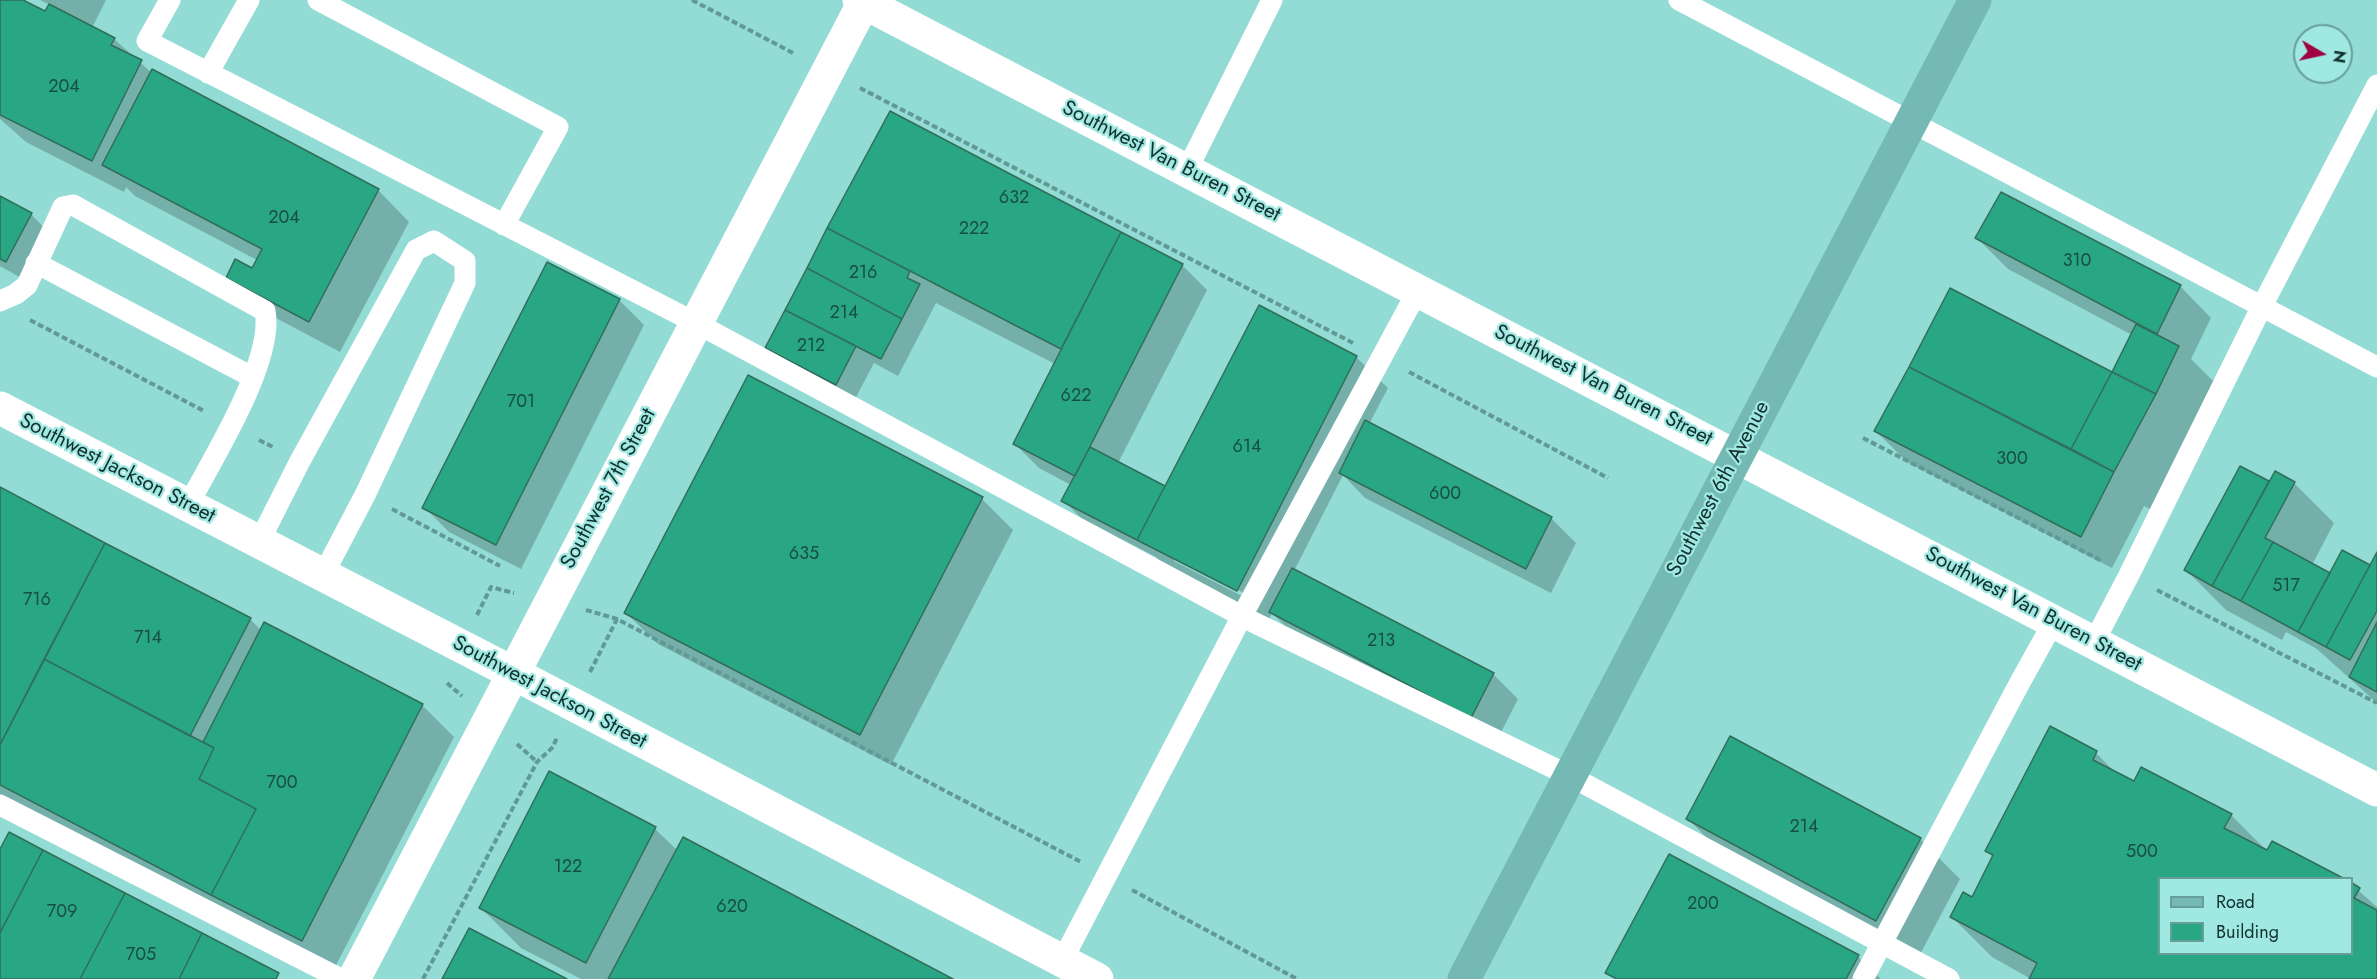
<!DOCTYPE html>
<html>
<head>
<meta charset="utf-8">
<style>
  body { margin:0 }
  #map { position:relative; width:2377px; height:979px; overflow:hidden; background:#93dbd5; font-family:Jost,sans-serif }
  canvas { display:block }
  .legend { position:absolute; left:2158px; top:877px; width:195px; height:78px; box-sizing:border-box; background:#a0e8e2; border:2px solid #679e9a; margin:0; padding:8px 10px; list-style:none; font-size:18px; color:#12302e }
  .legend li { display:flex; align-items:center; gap:12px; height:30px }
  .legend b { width:30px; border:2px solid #679e9a }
  .north { position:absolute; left:2293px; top:24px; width:60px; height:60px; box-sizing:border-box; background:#a0e8e2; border:2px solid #679e9a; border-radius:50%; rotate:99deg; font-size:16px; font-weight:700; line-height:24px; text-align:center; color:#12302e }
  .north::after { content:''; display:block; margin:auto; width:21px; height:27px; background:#a00240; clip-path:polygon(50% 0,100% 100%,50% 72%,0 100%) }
</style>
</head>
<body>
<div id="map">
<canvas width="2377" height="979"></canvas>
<ul class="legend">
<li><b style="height:8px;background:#75b9b5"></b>Road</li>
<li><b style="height:16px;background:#29a683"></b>Building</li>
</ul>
<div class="north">N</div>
</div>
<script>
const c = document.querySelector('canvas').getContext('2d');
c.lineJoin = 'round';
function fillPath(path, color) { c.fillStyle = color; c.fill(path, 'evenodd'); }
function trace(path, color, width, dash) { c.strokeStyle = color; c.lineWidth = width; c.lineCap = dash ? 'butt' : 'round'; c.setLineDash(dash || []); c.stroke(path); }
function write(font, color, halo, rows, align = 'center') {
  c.font = font + ' Jost,sans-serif'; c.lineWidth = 4.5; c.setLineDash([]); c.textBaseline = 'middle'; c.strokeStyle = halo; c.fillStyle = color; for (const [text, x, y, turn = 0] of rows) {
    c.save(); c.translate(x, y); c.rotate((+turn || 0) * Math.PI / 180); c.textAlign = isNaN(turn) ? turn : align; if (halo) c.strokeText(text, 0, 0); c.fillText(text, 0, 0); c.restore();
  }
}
fillPath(new Path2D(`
  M0,0H19L46,13L50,5L40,0H106L92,28L114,39L152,73L378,190L409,222L340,352L259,309L228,278L252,270L257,260L135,196L126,187L124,192L26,142L0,119Z
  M891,113L1182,265L1207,290L1118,463L1166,488L1356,357L1388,388L1369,424L1551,518L1576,543L1551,593L1365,498L1343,475L1294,571L1493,674L1518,699L1496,742L1296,637L1272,613L1268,622L1170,571L1156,557L1081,518L1063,500L1071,485L1039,468L1014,443L1055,364L936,303L898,376L874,363L854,401L785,365L767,347ZM1174,558L1244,593L1242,596L1174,561Z
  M0,198L31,214L48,232L23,279L0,266Z
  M1977,238L2180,286L2211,318L2191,359L2219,387L2154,511L2144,506L2112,568L1907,462L1876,431L1951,290L2112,374L2132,335L2008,269Z
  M619,300L644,325L521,569L449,532L424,507Z
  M2241,468L2269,483H2294L2334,523L2312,565L2331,575L2343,552L2371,567L2377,555V703L2317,649L2286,632L2282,640L2226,610L2186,570Z
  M0,488L250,619L262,631L265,624L422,705L454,737L333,971L0,798Z
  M982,499L1013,530L891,765L658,644L626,613Z
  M2096,753L2117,774L2135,783L2231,815L2268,852L2272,843L2340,878H2160V954H2352V885L2377,907V979H2031L1992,957L1952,917L1972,899L1994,858L1987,851Z
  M550,773L655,829L677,850L950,979H581L521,948L481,908Z
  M1688,819L1920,839L1960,879L1917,960L1728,859Z
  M1669,856L1858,957L1881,979H1614L1607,972Z`), '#0003');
const building = new Path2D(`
  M0,0H23L45,11L49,4L115,38L111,45L142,60L92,161L0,115Z
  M152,69L379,189L309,322L226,278L235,259L252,268L262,249L102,165Z
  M890,111L1121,232L1061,349L827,228Z
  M2001,192L2181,285L2157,334L1975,238Z
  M0,196L32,213L6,262L0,259Z
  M827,228L910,271L907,278L920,284L902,319L807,268Z
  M1121,232L1183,264L1075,476L1013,444Z
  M547,262L620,299L496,545L422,508Z
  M807,268L902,319L881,359L785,310Z
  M1950,288L2112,372L2071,449L1909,367Z
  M1259,305L1357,356L1237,591L1137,540Z
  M785,310L856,346L836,385L765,348Z
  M2136,324L2179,346L2156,394L2112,372Z
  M1909,367L2114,472L2081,537L1874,431Z
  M2112,372L2156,394L2114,472L2071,449Z
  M748,375L983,497L860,735L624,613Z
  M1365,420L1552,517L1526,569L1339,473Z
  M1090,447L1165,486L1137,540L1061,501Z
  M2240,466L2269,481L2212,586L2184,570Z
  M2275,471L2295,482L2265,538L2273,542L2241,601L2212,586Z
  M0,487L105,543L0,745Z
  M2273,542L2330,573L2298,632L2241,601Z
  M105,543L251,618L190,736L44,659Z
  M2342,550L2370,565L2326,647L2298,632Z
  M2377,552V611L2350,660L2326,647Z
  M1292,568L1494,673L1471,718L1269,612Z
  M264,622L423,704L302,941L211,895L256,809L199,779L214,748L203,742Z
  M2377,622V692L2349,677Z
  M44,659L214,748L199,779L256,809L211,895L0,785V745Z
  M2050,726L2097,751L2093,760L2134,781L2141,767L2232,814L2224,828L2267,850L2272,841L2343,878H2160V954H2352V883L2360,888L2354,898L2377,910V979H2029L2037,963L1950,917L1963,892L1972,897L1993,855L1985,851Z
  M1730,736L1921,838L1876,921L1686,819Z
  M549,771L656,827L586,963L479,908Z
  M9,832L43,850L0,933V849Z
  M683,837L953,979H608Z
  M43,850L125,893L80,979H0V933Z
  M1669,854L1859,955L1846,979H1617L1605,973Z
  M125,893L202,933L179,979H80Z
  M469,928L567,979H442Z
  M202,933L279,973L276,979H179Z`);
fillPath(building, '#29a683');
trace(building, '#316e5a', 1.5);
trace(new Path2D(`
  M692,0L795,54
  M860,88L1355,344
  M30,320L204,411
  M1409,372L1608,478
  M1863,438L2102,561
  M259,440L273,447
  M392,509L500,566
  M2157,590L2377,703
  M586,610L617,619L1081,862
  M477,615L491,587L514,593
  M590,672L617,619
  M447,683L462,696
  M517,744L537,762
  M1132,890L1297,979
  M423,979L537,762L553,747L557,737`), '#619994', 4, [6, 3]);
trace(new Path2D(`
  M170,0L147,41L696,323L1251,621L1570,776L1949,979
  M318,0L558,127L504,225
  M1679,0L2377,367
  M208,73L249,0
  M1187,170L1272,0
  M36,263L252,377
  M0,301L16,294L27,285L63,207L73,205L265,311C275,360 212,460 188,505
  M259,542L300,461L416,250L434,241L465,261V283L365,495L323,575
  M2094,642L2129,575L2262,306L2377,85
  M0,805L341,979
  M1062,961L1242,616L1418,290
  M1863,979L2018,686L2054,621`), '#fff', 21);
trace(new Path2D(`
  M859,0L2377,790
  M0,408L513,673L1097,979
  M354,979L865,0`), '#fff', 33);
trace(new Path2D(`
  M1464,979L1975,0`), '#75b9b5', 33);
write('18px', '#184e43', null, [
  ["204",64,88],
  ["632",1014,199],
  ["204",284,219],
  ["222",974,230],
  ["310",2077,262],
  ["216",863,274],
  ["214",844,314],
  ["212",811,347],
  ["622",1076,397],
  ["701",521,403],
  ["614",1247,448],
  ["300",2012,460],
  ["600",1445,495],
  ["635",804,555],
  ["517",2286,587],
  ["716",37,601],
  ["714",148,639],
  ["213",1381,642],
  ["700",282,784],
  ["214",1804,828],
  ["500",2142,853],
  ["122",568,868],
  ["200",1703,905],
  ["620",732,908],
  ["709",62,913],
  ["705",141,956]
]);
write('21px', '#12302e', '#a0e8e2', [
  ["Southwest Van Buren Street",1171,162,27],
  ["Southwest Van Buren Street",1603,386,27],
  ["Southwest Jackson Street",117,469,27],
  ["Southwest 7th Street",609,489,-62],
  ["Southwest 6th Avenue",1719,489,-62],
  ["Southwest Van Buren Street",2033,610,28],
  ["Southwest Jackson Street",549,693,28]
]);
</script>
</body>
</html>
